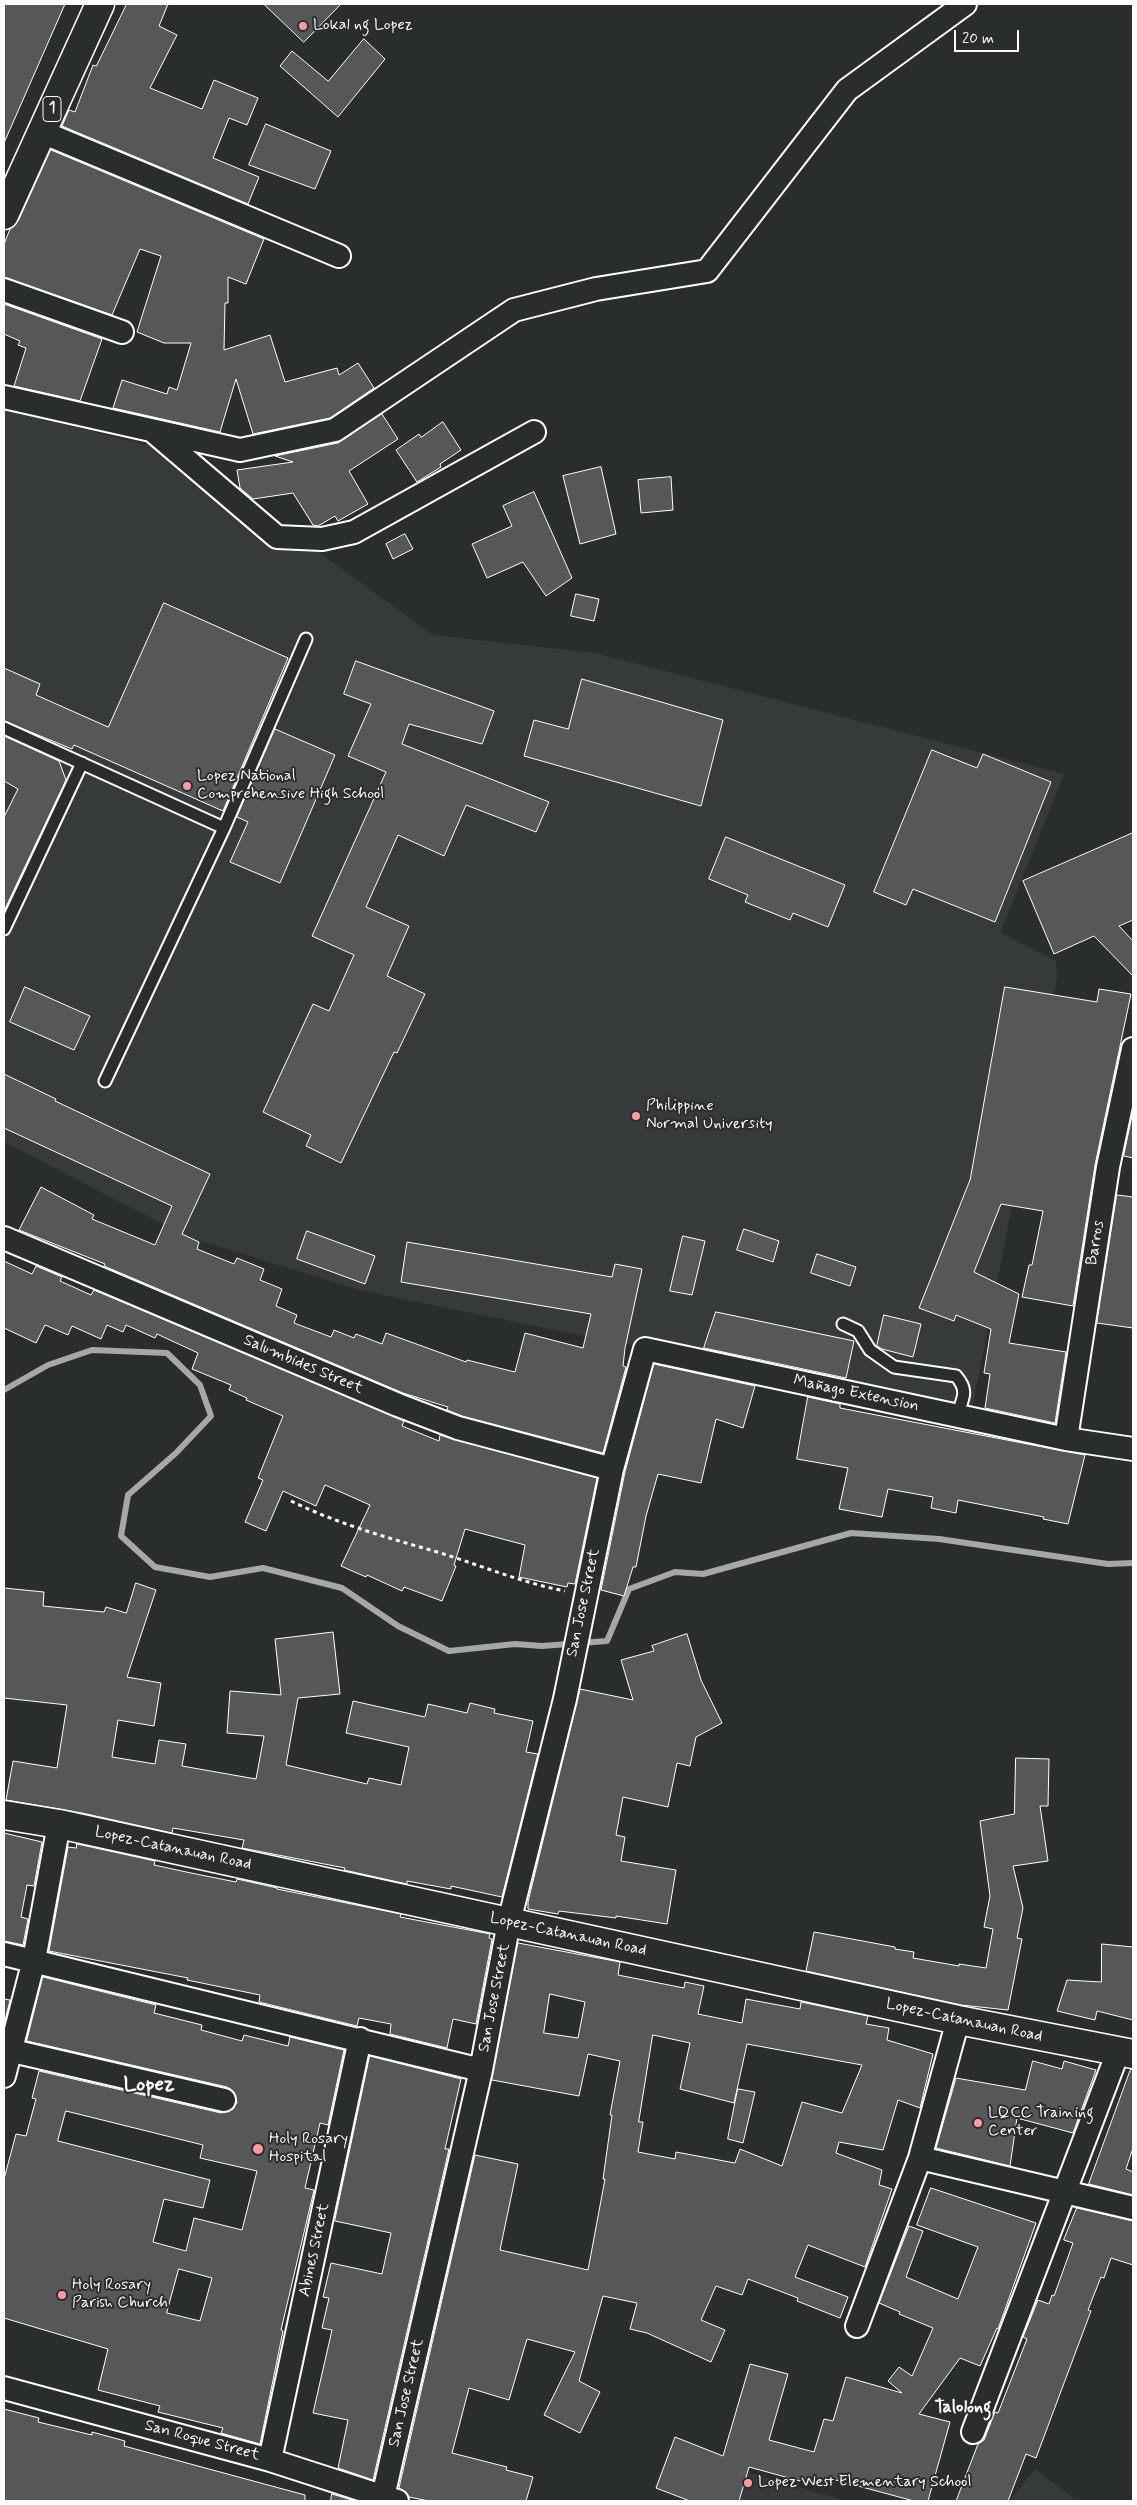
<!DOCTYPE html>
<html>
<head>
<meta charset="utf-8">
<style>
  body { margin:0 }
  #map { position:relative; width:1137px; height:2505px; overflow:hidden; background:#2a2d2e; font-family:Mynerve,sans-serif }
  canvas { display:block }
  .frame { position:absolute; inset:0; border:5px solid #fff; pointer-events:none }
  .scale { position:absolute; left:954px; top:30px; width:65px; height:22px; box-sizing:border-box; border:2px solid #fff; border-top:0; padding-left:6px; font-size:15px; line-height:18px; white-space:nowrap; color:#fff; -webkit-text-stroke:4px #2a2d2e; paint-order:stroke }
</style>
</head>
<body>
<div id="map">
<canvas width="1137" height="2505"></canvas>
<div class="frame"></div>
<div class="scale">20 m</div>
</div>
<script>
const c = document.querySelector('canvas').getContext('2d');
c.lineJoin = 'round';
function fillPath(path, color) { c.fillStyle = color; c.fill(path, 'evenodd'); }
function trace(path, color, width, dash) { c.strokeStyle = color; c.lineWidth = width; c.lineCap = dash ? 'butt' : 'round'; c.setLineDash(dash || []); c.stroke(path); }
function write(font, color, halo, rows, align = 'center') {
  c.font = font + ' Mynerve,sans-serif'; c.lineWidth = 4; c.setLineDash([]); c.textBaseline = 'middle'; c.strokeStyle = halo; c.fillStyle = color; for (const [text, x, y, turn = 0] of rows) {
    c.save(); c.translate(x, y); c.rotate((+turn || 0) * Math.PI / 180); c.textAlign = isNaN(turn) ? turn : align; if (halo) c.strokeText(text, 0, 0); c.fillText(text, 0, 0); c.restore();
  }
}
fillPath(new Path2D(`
  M4,409L183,454L433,635L595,653L1064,774L1000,933L1056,961L1057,978L971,1414L363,1291L188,1237L4,1142Z
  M719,2464L846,2501H709Z
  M1035,2469L1077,2501H1009Z`), '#373a3b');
trace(new Path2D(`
  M4,1390L48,1365L92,1350L167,1353L200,1385L211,1416L176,1453L128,1495L121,1536L155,1567L210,1577L263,1568L342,1588L398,1626L449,1651L515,1644L542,1646L607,1641L629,1589L675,1572L703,1574L851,1533L939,1539L1108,1564L1133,1563`), '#a6a7a7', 6);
const building = new Path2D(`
  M4,4H65L4,143Z
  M127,4H168L159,26L177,35L150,88L202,109L214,80L258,98L247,125L229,118L213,158L259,177L248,204L62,126L69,110L75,112L93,65L96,66Z
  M264,4H341L304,42Z
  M364,39L385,59L338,117L280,66L292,51L328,81Z
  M266,124L331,151L315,189L249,165Z
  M51,150L264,239L246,284L228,277V303H225L224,350L270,335L285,382L337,368L339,375L358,363L374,388L330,418L253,434L236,379L220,432L113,408L122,380L167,394L169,387L177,390L191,343H164L137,332L161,256L140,249L112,315L4,277V244L10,229L18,221Z
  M4,304L102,339L80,401L14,386L26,348L18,345L20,341L4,334Z
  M382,414L398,439L349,471L368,504L338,521L335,516L318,526L313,525L293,493L253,499L240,488L237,470L293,462L275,456L338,443Z
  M443,422L461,450L440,464L441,467L417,482L396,450L419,434L421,437Z
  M601,467L616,534L580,544L563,476Z
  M671,477L673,510L641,513L638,480Z
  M534,492L572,578L546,596L523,562L487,578L472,544L512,526L503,506Z
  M405,534L413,549L393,559L386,544Z
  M576,594L599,599L594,621L571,616Z
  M164,603L288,658L223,811L74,745L72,749L4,721V668L40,684L36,695L108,727Z
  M356,661L494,711L482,744L409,724L402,744L549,802L536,832L466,805L444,856L398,835L366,907L409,926L387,976L425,994L397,1053L394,1052L341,1163L306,1146L311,1135L263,1112L313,1004L329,1011L354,955L312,936L386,772L348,756L371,704L344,694Z
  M582,679L723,720L701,806L524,756L534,720L568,729Z
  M275,729L335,755L280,883L230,862L248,822L237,817Z
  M4,736L59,761L66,780L4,911V817L18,789L4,781Z
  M932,750L977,768L983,754L1051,782L995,922L913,889L906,905L874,892Z
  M1133,833V920L1119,926L1133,941V976L1094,936L1054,954L1023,881Z
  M726,837L845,885L828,927L793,913L790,920L745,902L748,895L709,879Z
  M25,987L90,1016L74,1050L10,1022Z
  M1005,987L1097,1002L1099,989L1131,994L1095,1165L1073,1306L1022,1297L1029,1265H1032L1043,1211L1001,1204L974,1272L1019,1294L1009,1343L1066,1352L1055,1423L985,1408L990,1374L984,1373L991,1329L956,1315L954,1321L919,1308L970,1180Z
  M4,1074L56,1099L55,1101L210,1174L182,1234L199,1242L197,1249L234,1264L237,1258L264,1269L260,1280L282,1289L276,1306L297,1315L294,1323L331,1337L334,1330L354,1338L356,1334L382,1344L386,1333L466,1362L467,1360L515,1372L525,1333L583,1348L591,1314L401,1282L407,1242L612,1277L615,1264L642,1269L625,1348L623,1366L626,1367L603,1453L462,1416L447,1410L448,1407L403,1393L104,1266L105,1264L19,1230L41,1187L94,1215L92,1219L155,1245L172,1206L4,1128Z
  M1133,1111V1158L1124,1156Z
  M1117,1195L1133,1197V1328L1097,1323Z
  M744,1229L779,1241L773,1262L737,1250Z
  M307,1231L375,1256L365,1284L297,1259Z
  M683,1236L705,1241L692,1295L670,1291Z
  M817,1254L856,1267L850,1286L811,1273Z
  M4,1261L32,1274L36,1266L62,1277L60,1281L91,1295L94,1290L404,1421L402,1426L439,1441L440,1435L597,1478L575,1584L568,1583L567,1587L519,1577L525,1545L465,1529L454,1565L456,1566L442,1601L404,1587L402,1591L367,1575L366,1577L341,1566L370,1505L325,1485L316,1506L283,1491L266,1531L245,1522L263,1480L258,1478L283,1416L246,1400L247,1398L229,1390L231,1385L192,1369L198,1353L157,1334L155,1338L126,1325L123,1332L107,1325L101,1339L72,1326L68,1335L45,1325L36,1343L4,1328Z
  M716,1312L854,1341L846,1378L704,1348Z
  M884,1315L921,1324L913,1357L882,1349L877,1346Z
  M654,1364L755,1386L743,1428L716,1419L701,1483L658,1474L646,1516L636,1567H633L624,1596L601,1590L625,1472Z
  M808,1397L840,1404V1408L1085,1455L1068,1524L1043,1519L1044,1517L958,1500L956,1513L931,1508L933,1497L888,1489L882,1517L839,1509L848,1468L797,1459Z
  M136,1583L156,1590L127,1677L161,1683L154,1726L118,1720L112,1757L155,1764L159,1740L186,1744L182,1766L256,1779L264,1736L227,1733L230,1691L281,1695L275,1639L333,1632L340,1694L298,1698L286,1765L367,1784L369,1778L401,1785L409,1747L346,1733L353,1701L425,1717L428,1704L467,1713L470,1703L495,1709L494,1713L533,1721L526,1752L538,1754L502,1897L451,1886V1889L407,1881V1884L344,1870L345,1868L242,1848L244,1840L173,1828L172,1833L82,1813L6,1800L13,1761L57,1768L67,1705L4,1698V1588L44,1592L43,1606L104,1612L106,1607L126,1613Z
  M687,1634L701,1680L722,1723L696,1737L690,1766L677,1763L668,1807L623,1797L616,1835L625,1837L621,1861L676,1870L667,1924L616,1916V1918L559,1911L558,1914L528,1909V1902L580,1689L633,1700L621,1660L654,1651L652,1646Z
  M1016,1758L1049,1759L1048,1806H1040L1048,1861L1013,1866L1023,1908L1017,1938L1022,1939L1008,2010L961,2005L806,1971L814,1932L895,1947V1949L914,1952L913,1958L959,1966V1964L986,1968L993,1929L984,1927L990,1896L980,1821L1014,1814Z
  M4,1833L42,1842L34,1886L27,1885L21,1917L28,1919L23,1945L4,1941Z
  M77,1844L155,1861L154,1865L191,1873L236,1882L237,1879L277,1888V1889L401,1914L400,1917L490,1934L489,1938L492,1939L476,2024L453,2019L447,2048L390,2034L391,2024L359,2018L357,2026L259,2002L260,1995L187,1980L188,1978L49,1951L68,1847L76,1848Z
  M518,1943L620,1962L618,1975L684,1988L685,1982L704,1986L698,2014L742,2023L746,1999L800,2009L801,2002L868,2016L866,2024L889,2028L887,2040L933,2054L920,2108L898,2100L883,2150L839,2142L836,2153L882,2170L879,2185L892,2189L865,2267L808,2245L795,2277L848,2297L840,2318L797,2301L798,2298L748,2279L742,2295L716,2286L701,2320L725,2330L711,2362L647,2333L630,2329L637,2303L603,2296L579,2381L600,2392L580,2433L544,2415L575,2352L527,2339L509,2400L469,2388L452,2453L507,2467L506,2470L533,2477L526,2501H429L409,2497L406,2492L399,2488L475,2155L518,2164L500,2250L588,2270L605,2179H603L612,2115H610L620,2061L588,2054L579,2096L492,2080ZM550,1994L585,2002L578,2038L544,2033ZM653,2035L690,2043L680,2089L734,2103L747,2044L862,2065L842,2113L802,2102L782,2166L740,2149L735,2163L676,2152L675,2159L638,2152L643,2122H639Z
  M1102,1944L1133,1947V2020L1097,2011L1095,2020L1057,2011L1067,1980L1101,1982Z
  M43,1977L156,2005L154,2013L202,2025L201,2030L242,2041L244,2035L288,2046L290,2037L344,2050L328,2125L320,2123L305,2188L314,2190L281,2330L283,2331L260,2444L221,2433L223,2428L158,2412L160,2406L98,2390L108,2349L4,2318V2179L16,2134L26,2136L36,2099L32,2098L39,2071L221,2113L233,2109L237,2102L233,2091L227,2087L27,2041ZM66,2111L203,2145L200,2158L257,2171L242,2230L194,2218L186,2251L153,2242L164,2199L203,2208L210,2180L58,2141ZM179,2269L212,2278L200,2321L167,2313Z
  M4,1999L10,2000L4,2025Z
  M370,2056L461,2079L445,2149H449L373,2480L338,2468L348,2420L313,2413L332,2330L322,2328L329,2298L323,2297L331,2263L382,2274L391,2233L335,2221Z
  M1033,2061L1062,2069L1064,2061L1096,2070L1073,2133L1017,2118L1010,2166L936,2148L956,2078L1025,2090Z
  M1131,2069L1133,2070V2148L1126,2169L1133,2172V2195L1089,2184Z
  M738,2089L755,2092L743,2143L728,2139Z
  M931,2188L1036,2223L998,2329L997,2328L980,2366L960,2358L919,2414L950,2422L928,2501H914L832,2479L830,2485L801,2478L800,2481L749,2467L739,2501H690L656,2488L675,2437L723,2456L750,2364L788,2374L769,2440L814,2452L824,2419L833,2421L846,2377L902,2393L888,2381L899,2367L912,2376L933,2328L899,2314L900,2312L879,2303L909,2226L923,2231L906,2277L958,2299L978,2247L917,2225Z
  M1077,2208L1133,2221V2265L1111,2258L1104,2278L1101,2277L1088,2310L1091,2311L1036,2458L1026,2454L1008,2501H956L978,2444L984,2440L995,2412L998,2413L1027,2339L1023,2337L1038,2300L1049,2304L1052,2295L1054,2296L1073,2243L1064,2240Z
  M4,2409L39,2418L38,2422L92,2435V2432L125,2441L124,2446L305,2495V2501H4Z
  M332,2494L355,2501H331Z`);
fillPath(building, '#555758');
trace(building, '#fff', 1);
const service = new Path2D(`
  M4,728L224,828
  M4,929L82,763
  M105,1081L224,828L306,639
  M843,1324L858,1331L870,1350L894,1367L956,1376C969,1391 963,1398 957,1415`);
const minor = new Path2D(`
  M42,132L339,256
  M4,290L122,332
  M4,397L240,450L335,430L514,310L596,289L707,271L847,90L965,4
  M155,433L277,537L322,539L354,532L534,432
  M4,1238L398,1405L458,1428L612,1469
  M1066,1439L1108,1167L1133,1049
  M4,1954L481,2070
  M4,2049L224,2100
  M4,2076L34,1960L59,1824
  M920,2158L1133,2208
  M857,2326L920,2158L958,2020
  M4,2388L270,2460L397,2501
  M973,2432L1118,2052
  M270,2460L360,2039
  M382,2501L481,2070L509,1922L565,1699L612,1469L645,1349L1066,1439L1133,1449`);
const secondary = new Path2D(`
  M4,1815L59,1824L958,2020L1133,2054`);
const primary = new Path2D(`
  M4,215L100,4`);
trace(service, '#fff', 15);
trace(minor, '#fff', 26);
trace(secondary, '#fff', 31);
trace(primary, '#fff', 31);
trace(new Path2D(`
  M291,1501C334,1522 381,1536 427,1549C473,1562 518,1582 565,1591`), '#fff', 3, [4, 4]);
trace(service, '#2a2d2e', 11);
trace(minor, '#2a2d2e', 22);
trace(secondary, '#2a2d2e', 28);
trace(primary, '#2a2d2e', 28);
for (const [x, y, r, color] of [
  [303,26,5,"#ff9aa2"],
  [187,786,5,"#ff9aa2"],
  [636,1116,5,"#ff9aa2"],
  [978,2123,5,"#ff9aa2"],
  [258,2149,6,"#ff9aa2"],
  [62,2295,5,"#ff9aa2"],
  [748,2483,5,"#ff9aa2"]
]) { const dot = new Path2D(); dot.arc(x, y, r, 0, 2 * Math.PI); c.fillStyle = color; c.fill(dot); trace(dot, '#2a2d2e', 2); }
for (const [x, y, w] of [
  [52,109,18]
]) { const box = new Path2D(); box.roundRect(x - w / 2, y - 12.5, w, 25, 4); c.fillStyle = '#2a2d2e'; c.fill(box); trace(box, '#fff', 1); }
write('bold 15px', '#fff', null, [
  ["1",52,109]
]);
write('16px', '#fff', '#2a2d2e', [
  ["Lokal ng Lopez",313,26],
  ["Lopez National",197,777],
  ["Comprehensive High School",197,795],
  ["Philippine",646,1107],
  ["Normal University",646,1125],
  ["LQCC Training",988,2114],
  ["Center",988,2132],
  ["Holy Rosary",269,2140],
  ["Hospital",269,2158],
  ["Holy Rosary",72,2286],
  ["Parish Church",72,2304],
  ["Lopez West Elementary School",758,2483]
], 'left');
write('16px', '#fff', '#2a2d2e', [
  ["Barros",1096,1243,-81],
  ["Salumbides Street",303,1365,23],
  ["Mañago Extension",856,1394,12],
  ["San Jose Street",584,1603,-78],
  ["Lopez-Catanauan Road",173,1849,12],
  ["Lopez-Catanauan Road",568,1935,12],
  ["San Jose Street",495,1998,-79],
  ["Lopez-Catanauan Road",964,2021,12],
  ["Abines Street",315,2250,-78],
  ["San Jose Street",407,2393,-77],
  ["San Roque Street",202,2441,15]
]);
write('bold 18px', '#fff', '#2a2d2e', [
  ["Talolong",963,2408]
]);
write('bold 21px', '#fff', '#2a2d2e', [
  ["Lopez",149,2086]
]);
</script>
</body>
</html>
